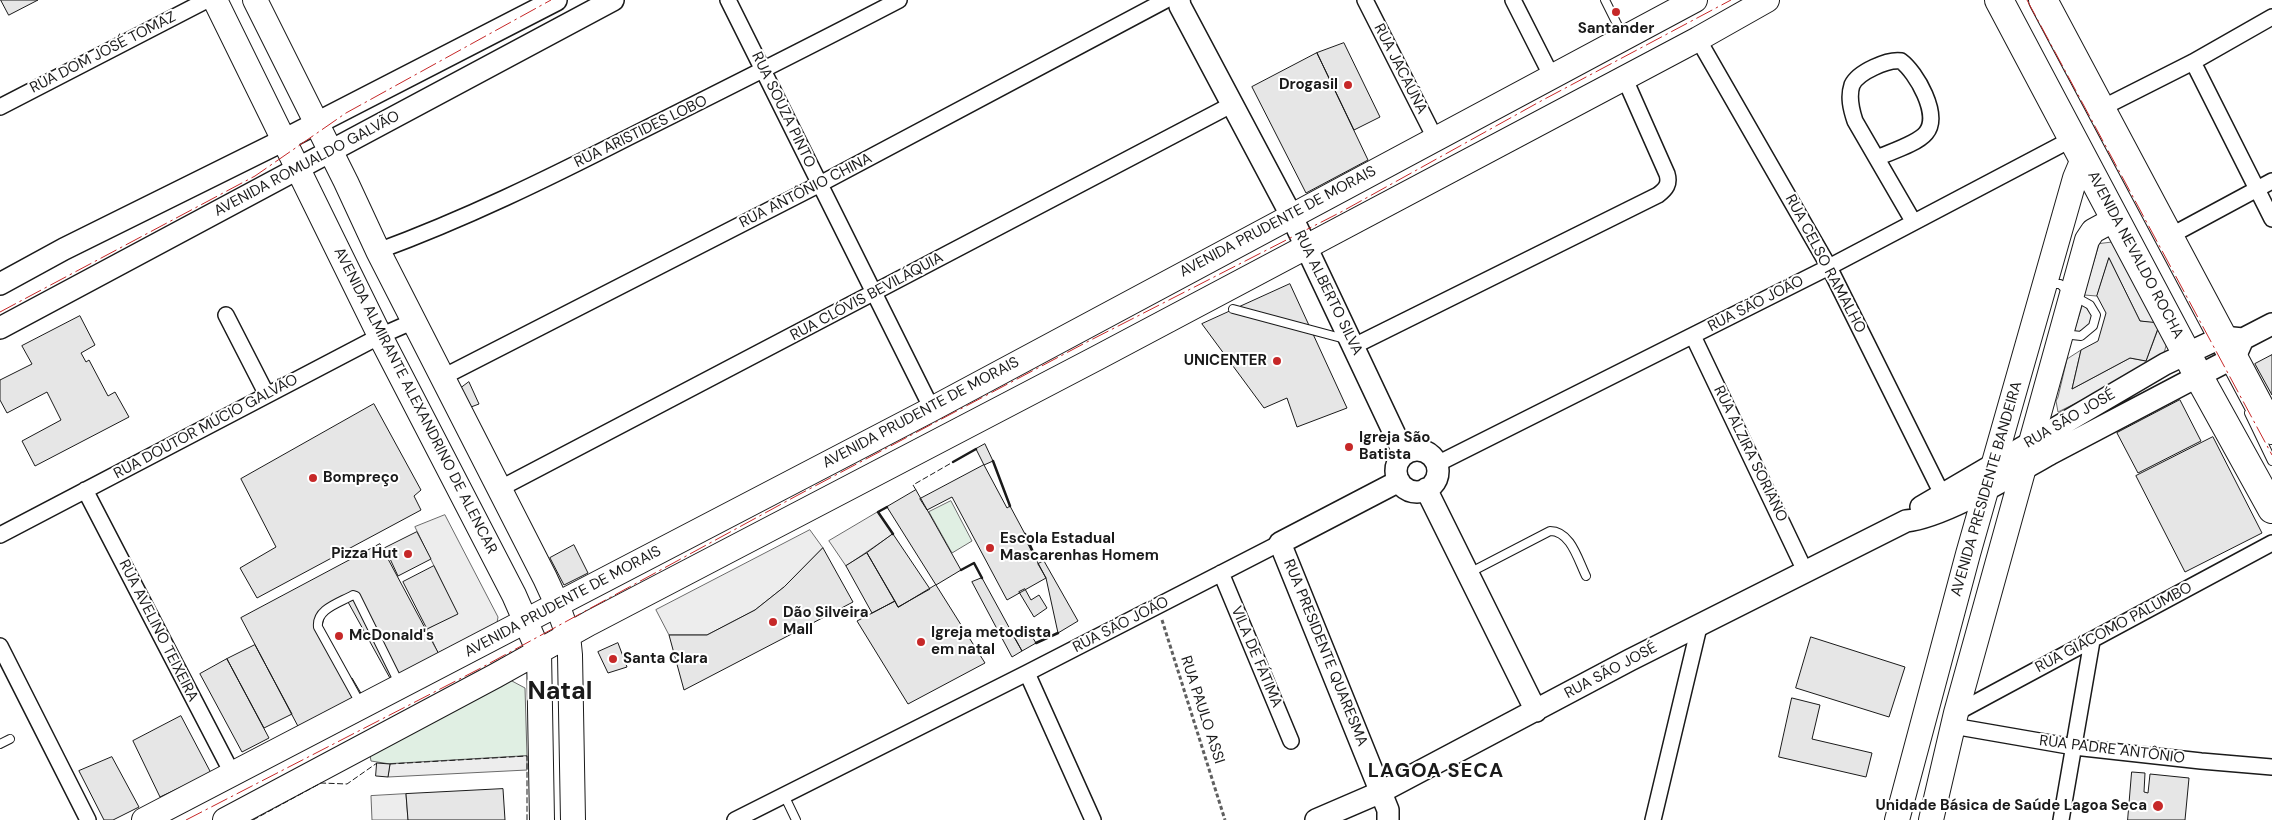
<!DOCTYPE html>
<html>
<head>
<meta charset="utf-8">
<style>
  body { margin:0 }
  canvas { display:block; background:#fff }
</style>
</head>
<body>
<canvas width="2272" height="820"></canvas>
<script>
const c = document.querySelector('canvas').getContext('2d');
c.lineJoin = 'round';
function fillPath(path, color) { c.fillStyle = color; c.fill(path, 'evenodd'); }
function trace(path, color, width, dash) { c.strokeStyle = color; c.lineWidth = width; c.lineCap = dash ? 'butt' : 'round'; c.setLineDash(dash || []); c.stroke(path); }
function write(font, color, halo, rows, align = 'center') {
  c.font = font + ' "DM Sans",sans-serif'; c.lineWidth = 4; c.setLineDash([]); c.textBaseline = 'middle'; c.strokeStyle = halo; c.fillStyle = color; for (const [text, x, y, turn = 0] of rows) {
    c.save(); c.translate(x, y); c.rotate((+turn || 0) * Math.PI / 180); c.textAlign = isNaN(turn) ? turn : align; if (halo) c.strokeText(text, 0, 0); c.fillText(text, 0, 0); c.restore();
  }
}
const green = new Path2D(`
  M951,501L972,541L952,553L929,512Z
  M512,681L525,688L527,756L390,764L371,761L370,755L504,682Z`);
fillPath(green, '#e0efe3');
trace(green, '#6a6a6a', 1);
const parking = new Path2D(`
  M2115,242L2165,331L2167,337L2166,346L2164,353L2155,364L2058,412L2056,401L2058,397L2067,359L2081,350L2072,389L2130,358L2146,361L2160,324L2140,321L2109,258L2097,296L2084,295L2099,244Z
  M2083,304L2093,316L2092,323L2085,332L2074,333Z
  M878,512L893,534L846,566L829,541Z
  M445,515L498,617L497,623L438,653L427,629L457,613L415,527Z
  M810,530L823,548L784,587L755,610L707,635H669L656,610Z
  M527,756V770L388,777L390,764Z
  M406,794L408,820H372L371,796Z`);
fillPath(parking, '#ededed');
trace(parking, '#6a6a6a', 1);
const building = new Path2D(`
  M1,0H38L9,15Z
  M1344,43L1380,117L1354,130L1317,53Z
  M1317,53L1368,160L1306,193L1252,87Z
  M2109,258L2140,321L2160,323L2146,361L2130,358L2072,389L2081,350L2098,341L2106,313L2097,296Z
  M1290,284L1347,408L1297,427L1287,398L1264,408L1202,324Z
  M80,316L95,345L81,353L86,362L89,360L108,396L115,392L129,417L35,466L22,441L61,420L47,392L7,413L0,400V380L32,364L22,346Z
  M2272,355V395L2255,364Z
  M469,382L479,404L471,407L461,388Z
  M2180,400L2201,441L2138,473L2117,433Z
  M374,404L421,490L414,496L421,510L257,598L240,568L276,547L241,479Z
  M2213,437L2262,533L2185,572L2136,476Z
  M985,444L993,461L984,465L976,449Z
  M984,465L1007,508L1010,506L1025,534L1023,535L1046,578L1007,600L952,497L927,510L920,499Z
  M916,490L961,570L936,585L887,507Z
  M417,532L431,559L398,576L385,548Z
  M893,534L930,589L898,607L867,553Z
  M380,544L441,658L301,732L241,618Z
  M574,545L588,573L564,585L550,558Z
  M823,548L853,602L684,690L669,635H707L755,610L784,587Z
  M867,553L895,601L872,613L846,566Z
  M1044,561L1078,621L1058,633L1046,578L1038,564Z
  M434,566L458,614L427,629L403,582Z
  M982,578L1022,651L1012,657L972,582Z
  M936,585L985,663L908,704L857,621L895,601L898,607Z
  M1025,589L1031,600L1039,595L1047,608L1034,617L1019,592Z
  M348,602L391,680L362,695L352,678L349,680L322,626L325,614Z
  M1028,630L1036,643L1022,651L1014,637Z
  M1811,637L1905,667L1889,717L1796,688Z
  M618,643L627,667L608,673L598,652Z
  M255,645L292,714L264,728L227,659Z
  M227,659L269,738L242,752L200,674Z
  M1792,698L1820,705L1812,739L1872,753L1866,777L1779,757Z
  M181,716L211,773L160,797L133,741Z
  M112,757L139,807L113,820H104L79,771Z
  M377,763L390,764L388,777L376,776Z
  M2132,772L2145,773L2144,792L2148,793L2150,774L2189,778L2185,820H2128Z
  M503,789L505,820H408L406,794Z`);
fillPath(building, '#e6e6e6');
trace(building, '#1a1a1a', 1);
const lane = new Path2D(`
  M1605,0L1623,36
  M2049,284H2060L2072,295L2090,305L2096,315L2093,326L2081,336L2063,334
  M1233,309L1345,339
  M2249,413L2272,461
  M1469,573L1550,531C1571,531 1578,560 1586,576
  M360,703L318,627C316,609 339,603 353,595L356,596L400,685
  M0,744L10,739
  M784,795L796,820`);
const street = new Path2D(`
  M728,0L932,409
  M1365,0L1435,138
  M1513,0L1552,77
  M1698,39L1829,267L1942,494
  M2193,62L2272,219
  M0,107L207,0
  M2102,108L2193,62L2272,17
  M1877,158C1890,152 1917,144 1926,133C1941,115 1916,72 1901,61C1888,59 1858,72 1852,85C1848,97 1851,109 1855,121L1913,221
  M2170,236L2272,181
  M378,251C465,219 547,179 629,137C719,92 809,47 899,0
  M226,315L267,395
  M1693,336L1806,573
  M1354,346L1658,195C1666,189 1670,184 1667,174L1624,77
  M443,377L820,184L1166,0
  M1437,464L1829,267L2072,139
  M501,488L1233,104
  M85,490L232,773
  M0,535L380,336L414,321
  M1221,573L1291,741
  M0,646L88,820
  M1027,673L1093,820
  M1956,713L2272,543
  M1953,726L2074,747L2201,761L2272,767
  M735,820L1027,673L1280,543
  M1653,820L1699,627
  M2061,820L2092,641`);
const secondary = new Path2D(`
  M1179,0L1180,6L1291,215L1404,454
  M0,284L64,249L284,140L556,0
  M0,328L613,0
  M1396 471a21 21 0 1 1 42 0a21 21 0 1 1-42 0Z
  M1426,489L1536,711
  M1921,507L2165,364L2222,337L2243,339L2272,324
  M1316,820L1381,792L1630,660L1906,521C1945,517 2014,474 2050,454C2111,422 2173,389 2235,357L2243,339
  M1388,820V810L1280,543L1399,481`);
const primary = new Path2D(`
  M215,0L380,336L514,595L539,652L542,820
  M255,0L346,182L378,251L545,578L557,604L568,635L570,655L573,820
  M144,820L932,409L1695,0
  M225,820L495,676L590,623L1097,358L1698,39L1767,0
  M1897,820L1968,554L2075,178L2083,159
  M1931,820L1956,713L2087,240L2093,231L2115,219`);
const highway = new Path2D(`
  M1999,0L2199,377L2272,509
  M2043,0L2272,430`);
trace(lane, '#1a1a1a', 10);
trace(street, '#1a1a1a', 18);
trace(secondary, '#1a1a1a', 24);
trace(primary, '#1a1a1a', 26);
trace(highway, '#1a1a1a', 30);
trace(new Path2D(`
  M1162,620L1225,820`), '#5f5f5f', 3, [4, 2.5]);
trace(lane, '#fff', 8);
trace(street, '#fff', 15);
trace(secondary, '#fff', 21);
trace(primary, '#fff', 24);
trace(highway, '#fff', 28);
trace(new Path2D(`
  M916,490L913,485L953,462
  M390,764L527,756V820
  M253,820L321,783L347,784L377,763`), '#1a1a1a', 1, [6, 2.5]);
trace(new Path2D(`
  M993,461L1010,506
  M953,462L976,449
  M887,507L878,512L893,534
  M1025,534L1033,552
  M961,570L974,563L982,578
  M1036,643L1058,633`), '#1a1a1a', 2.5);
trace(new Path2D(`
  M2027,0L2272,455
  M0,312L255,176L346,113L551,0
  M186,820L479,669L798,495L1087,342L1341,212L1541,101L1731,0`), '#c62828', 1, [18, 4, 2.5, 4]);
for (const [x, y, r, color] of [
  [1616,12,5,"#c62828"],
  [1348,85,5,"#c62828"],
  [1277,361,5,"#c62828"],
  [1349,447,5,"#c62828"],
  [313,478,5,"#c62828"],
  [990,548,5,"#c62828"],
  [408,554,5,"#c62828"],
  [773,622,5,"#c62828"],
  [339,636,5,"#c62828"],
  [921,642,5,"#c62828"],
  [613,659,5,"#c62828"],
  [2158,806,6,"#c62828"]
]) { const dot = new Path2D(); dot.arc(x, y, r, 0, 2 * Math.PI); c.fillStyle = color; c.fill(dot); trace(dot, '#fff', 2); }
write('bold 15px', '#1a1a1a', '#fff', [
  ["Santander",1616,29,"center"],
  ["Drogasil",1338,85,"right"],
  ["UNICENTER",1267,361,"right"],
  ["Igreja São",1359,438],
  ["Batista",1359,455],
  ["Bompreço",323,478],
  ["Escola Estadual",1000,539],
  ["Mascarenhas Homem",1000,556],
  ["Pizza Hut",398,554,"right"],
  ["Dão Silveira",783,613],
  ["Mall",783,630],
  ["Igreja metodista",931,633],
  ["em natal",931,650],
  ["McDonald's",349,636],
  ["Santa Clara",623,659],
  ["Unidade Básica de Saúde Lagoa Seca",2147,806,"right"]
], 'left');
write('15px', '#1a1a1a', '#fff', [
  ["RUA DOM JOSÉ TOMAZ",103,53,-27],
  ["RUA JACAÚNA",1400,69,63],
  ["RUA SOUZA PINTO",783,110,64],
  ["RUA ARISTIDES LOBO",641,132,-26],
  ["AVENIDA ROMUALDO GALVÃO",307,164,-28],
  ["RUA ANTÔNIO CHINA",806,191,-27],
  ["AVENIDA PRUDENTE DE MORAIS",1278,222,-28],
  ["AVENIDA NEVALDO ROCHA",2135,255,62],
  ["RUA CELSO RAMALHO",1825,264,62],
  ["RUA ALBERTO SILVA",1328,293,64],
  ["RUA CLÓVIS BEVILÁQUIA",867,297,-28],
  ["RUA SÃO JOÃO",1756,304,-27],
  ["AVENIDA ALMIRANTE ALEXANDRINO DE ALENCAR",415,401,63],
  ["AVENIDA PRUDENTE DE MORAIS",921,413,-28],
  ["RUA SÃO JOSÉ",2070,419,-30],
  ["RUA DOUTOR MÚCIO GALVÃO",206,427,-28],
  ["RUA ALZIRA SORIANO",1750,454,64],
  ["AVENIDA PRESIDENTE BANDEIRA",1987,489,-74],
  ["AVENIDA PRUDENTE DE MORAIS",563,602,-28],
  ["RUA SÃO JOÃO",1121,625,-27],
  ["RUA GIÁCOMO PALUMBO",2114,628,-28],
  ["RUA AVELINO TEIXEIRA",158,631,63],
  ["RUA PRESIDENTE QUARESMA",1325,653,68],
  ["VILA DE FÁTIMA",1256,657,67],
  ["RUA SÃO JOSÉ",1611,671,-28],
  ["RUA PAULO ASSI",1202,710,72],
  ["RUA PADRE ANTÔNIO",2112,750,7]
]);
c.letterSpacing = '1px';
write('bold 20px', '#1a1a1a', '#fff', [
  ["LAGOA SECA",1436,772]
]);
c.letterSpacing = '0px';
write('bold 25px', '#1a1a1a', '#fff', [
  ["Natal",560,692]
]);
</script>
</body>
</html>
